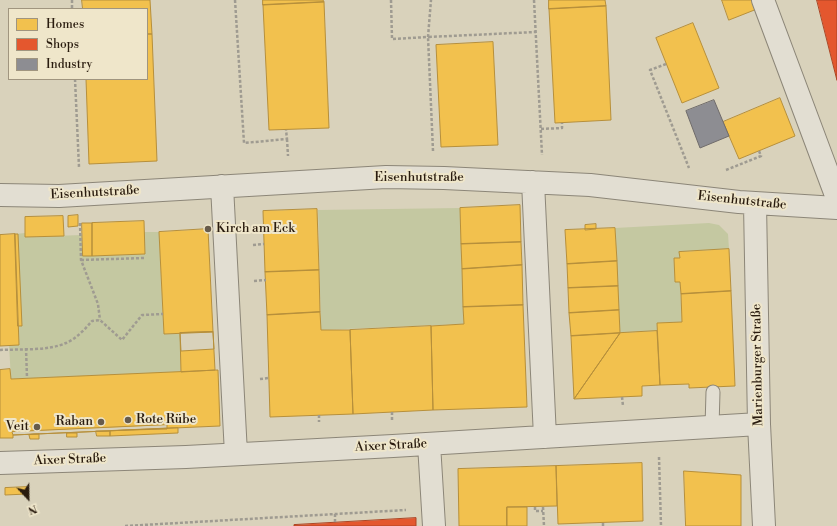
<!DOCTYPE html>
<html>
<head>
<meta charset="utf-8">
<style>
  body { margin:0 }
  #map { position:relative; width:837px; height:526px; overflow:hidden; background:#d9d2bb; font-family:"Libre Bodoni",serif }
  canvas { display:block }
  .legend { position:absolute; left:8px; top:8px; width:140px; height:72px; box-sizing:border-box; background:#efe6ca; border:1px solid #a0957f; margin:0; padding:5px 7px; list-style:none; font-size:12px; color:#291b0e }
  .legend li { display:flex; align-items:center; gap:8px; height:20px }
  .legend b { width:20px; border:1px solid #a0957f }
  .north { position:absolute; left:8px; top:478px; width:40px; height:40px; -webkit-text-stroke:3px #efe6ca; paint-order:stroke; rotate:158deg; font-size:11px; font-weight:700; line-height:16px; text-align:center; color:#291b0e }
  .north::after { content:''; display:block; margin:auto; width:14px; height:18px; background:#291b0e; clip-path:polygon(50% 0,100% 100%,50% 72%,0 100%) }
</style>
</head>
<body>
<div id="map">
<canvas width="837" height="526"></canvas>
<ul class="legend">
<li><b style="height:11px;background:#f2c14e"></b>Homes</li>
<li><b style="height:11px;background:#e4572e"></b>Shops</li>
<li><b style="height:11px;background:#8d8d92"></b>Industry</li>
</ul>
<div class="north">N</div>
</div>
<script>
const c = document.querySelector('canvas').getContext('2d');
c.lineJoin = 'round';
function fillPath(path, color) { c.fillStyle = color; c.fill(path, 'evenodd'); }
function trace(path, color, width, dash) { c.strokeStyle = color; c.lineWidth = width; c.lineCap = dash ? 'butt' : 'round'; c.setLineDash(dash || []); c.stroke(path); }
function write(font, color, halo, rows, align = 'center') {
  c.font = font + ' "Libre Bodoni",serif'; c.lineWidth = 4; c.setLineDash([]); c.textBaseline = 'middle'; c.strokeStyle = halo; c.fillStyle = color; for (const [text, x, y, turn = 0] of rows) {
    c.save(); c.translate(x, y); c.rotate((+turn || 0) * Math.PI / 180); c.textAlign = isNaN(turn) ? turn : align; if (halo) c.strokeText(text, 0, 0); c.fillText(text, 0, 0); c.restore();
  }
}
fillPath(new Path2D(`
  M460,208L464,324L321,330L318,210Z
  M709,223L719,225L728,234L729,249L680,252V258H674L675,282H680L682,322L657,323V331L620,333L615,228Z
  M144,232H159L164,334L180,333L181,372L11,379L9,345L19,344L15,234L25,233V237L82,235L83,256L144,254Z`), '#c4c8a1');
const homes = new Path2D(`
  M82,0H150L152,34H147V9H83Z
  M263,0H323L324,2L263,5Z
  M549,0H605L606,6L549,9Z
  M722,0H753L757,9L729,20Z
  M324,2L329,128L269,130L263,5Z
  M606,6L611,120L555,123L549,9Z
  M693,23L719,88L682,103L656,38Z
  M147,34H152L157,161L89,164L86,79H147Z
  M493,42L498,145L441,147L436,45Z
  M780,98L795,136L739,159L723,122Z
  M520,205L521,242L461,244L460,208Z
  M317,209L319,270L265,272L263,211Z
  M78,215V226L68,227V216Z
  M63,216L64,236L25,237V217Z
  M144,221L145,254L92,256V223Z
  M82,223H92V256H83Z
  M596,224V229L585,230V225Z
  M615,228L617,261L567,264L565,230Z
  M208,229L213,332L164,334L159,232Z
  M15,234L19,345L0,346V235Z
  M15,234H18L22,326H18Z
  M521,242L522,265L462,269L461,244Z
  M729,249L731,291L681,294L680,282H675L674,258H680L679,252Z
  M617,261L618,286L568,288L567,264Z
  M522,265L523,305L463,307L462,269Z
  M319,270L320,312L267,315L265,272Z
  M618,286L619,310L569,313L568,288Z
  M731,291L735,386L689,388V384L660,385L657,323L682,322L681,294Z
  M523,305L527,407L433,410L431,326L464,324L463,307Z
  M619,310L620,333L571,336L569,313Z
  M320,312L321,330H350L353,414L270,417L267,315Z
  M431,326L433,410L353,414L350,330Z
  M657,331L660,385L642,386V396L574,399L620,333Z
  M213,332L215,370L181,372L180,333Z
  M213,332L214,349L181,351L180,333Z
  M620,333L574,399L571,336Z
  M10,369L11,379L218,370L220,426L13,435V438H0V370Z
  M167,425V429L129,430L13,435L12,432Z
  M178,428V433L110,436V431Z
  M96,431H110V436H97Z
  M67,433H77V437H67Z
  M35,434H39V439H30L29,435Z
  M642,463L643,521L558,524L556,466Z
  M556,466L557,506L507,507V526H459L458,469Z
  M684,471L741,475V526H686Z
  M27,487V494L5,495V488Z
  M507,507H527V526H507Z`);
fillPath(homes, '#f2c14e');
trace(homes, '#b68f3b', 1);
const shops = new Path2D(`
  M817,0H837V80Z
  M416,518V526H294V525Z`);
fillPath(shops, '#e4572e');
trace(shops, '#ac4524', 1);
const industry = new Path2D(`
  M714,100L729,136L700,148L686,111Z`);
fillPath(industry, '#8d8d92');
trace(industry, '#6f6b6a', 1);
const lane = new Path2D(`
  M712,427L713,392`);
const street = new Path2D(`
  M763,0L837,198
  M533,182L545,437
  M222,186L236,454
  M0,195L59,196L386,177L444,178L590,185L739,202L837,208
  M755,204L759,424L764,526
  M429,444L434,526
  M0,463L186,457L393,446L759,424`);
trace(lane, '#8c8678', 15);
trace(street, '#8c8678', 24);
trace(new Path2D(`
  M72,0V9
  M235,0L244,143L287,139L286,130
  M391,0L392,39L428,37L431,0
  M534,0L542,155
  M666,64L650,70L689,168
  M75,79L79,167
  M541,129L562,128V123
  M287,139L288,156
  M433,151L428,37L536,32
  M726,170L761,156L759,151
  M80,223L81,260L98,304L100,320
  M253,245L264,244
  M81,260L144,258
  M254,281L266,280
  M26,348L27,378
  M0,350C19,349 49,351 66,343C76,339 85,329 92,321L100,320L122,340L142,315L163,314
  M260,379L269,378
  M622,397L623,406
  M392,412V420
  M319,415V422
  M659,457L661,526
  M535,507V511H543
  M543,507L544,526
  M335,514V523
  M603,523V526
  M125,526L406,510`), '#9f9b91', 2.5, [3, 2]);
trace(lane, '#e2ded2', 13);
trace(street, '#e2ded2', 22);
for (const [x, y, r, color] of [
  [208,229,4,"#675b4b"],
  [128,420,4,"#675b4b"],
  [101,422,4,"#675b4b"],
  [37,427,4,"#675b4b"]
]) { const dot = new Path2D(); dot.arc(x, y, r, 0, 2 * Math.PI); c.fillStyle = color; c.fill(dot); trace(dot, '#efe6ca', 1.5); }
write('13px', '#291b0e', '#efe6ca', [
  ["Eisenhutstraße",419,178],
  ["Eisenhutstraße",95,193,-3],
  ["Eisenhutstraße",742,201,6],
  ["Marienburger Straße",758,365,-91],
  ["Aixer Straße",391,446,-3],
  ["Aixer Straße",70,460,-2]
]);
write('13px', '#291b0e', '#efe6ca', [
  ["Kirch am Eck",216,229],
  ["Rote Rübe",136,420],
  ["Raban",93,422,"right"],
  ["Veit",29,427,"right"]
], 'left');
</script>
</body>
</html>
